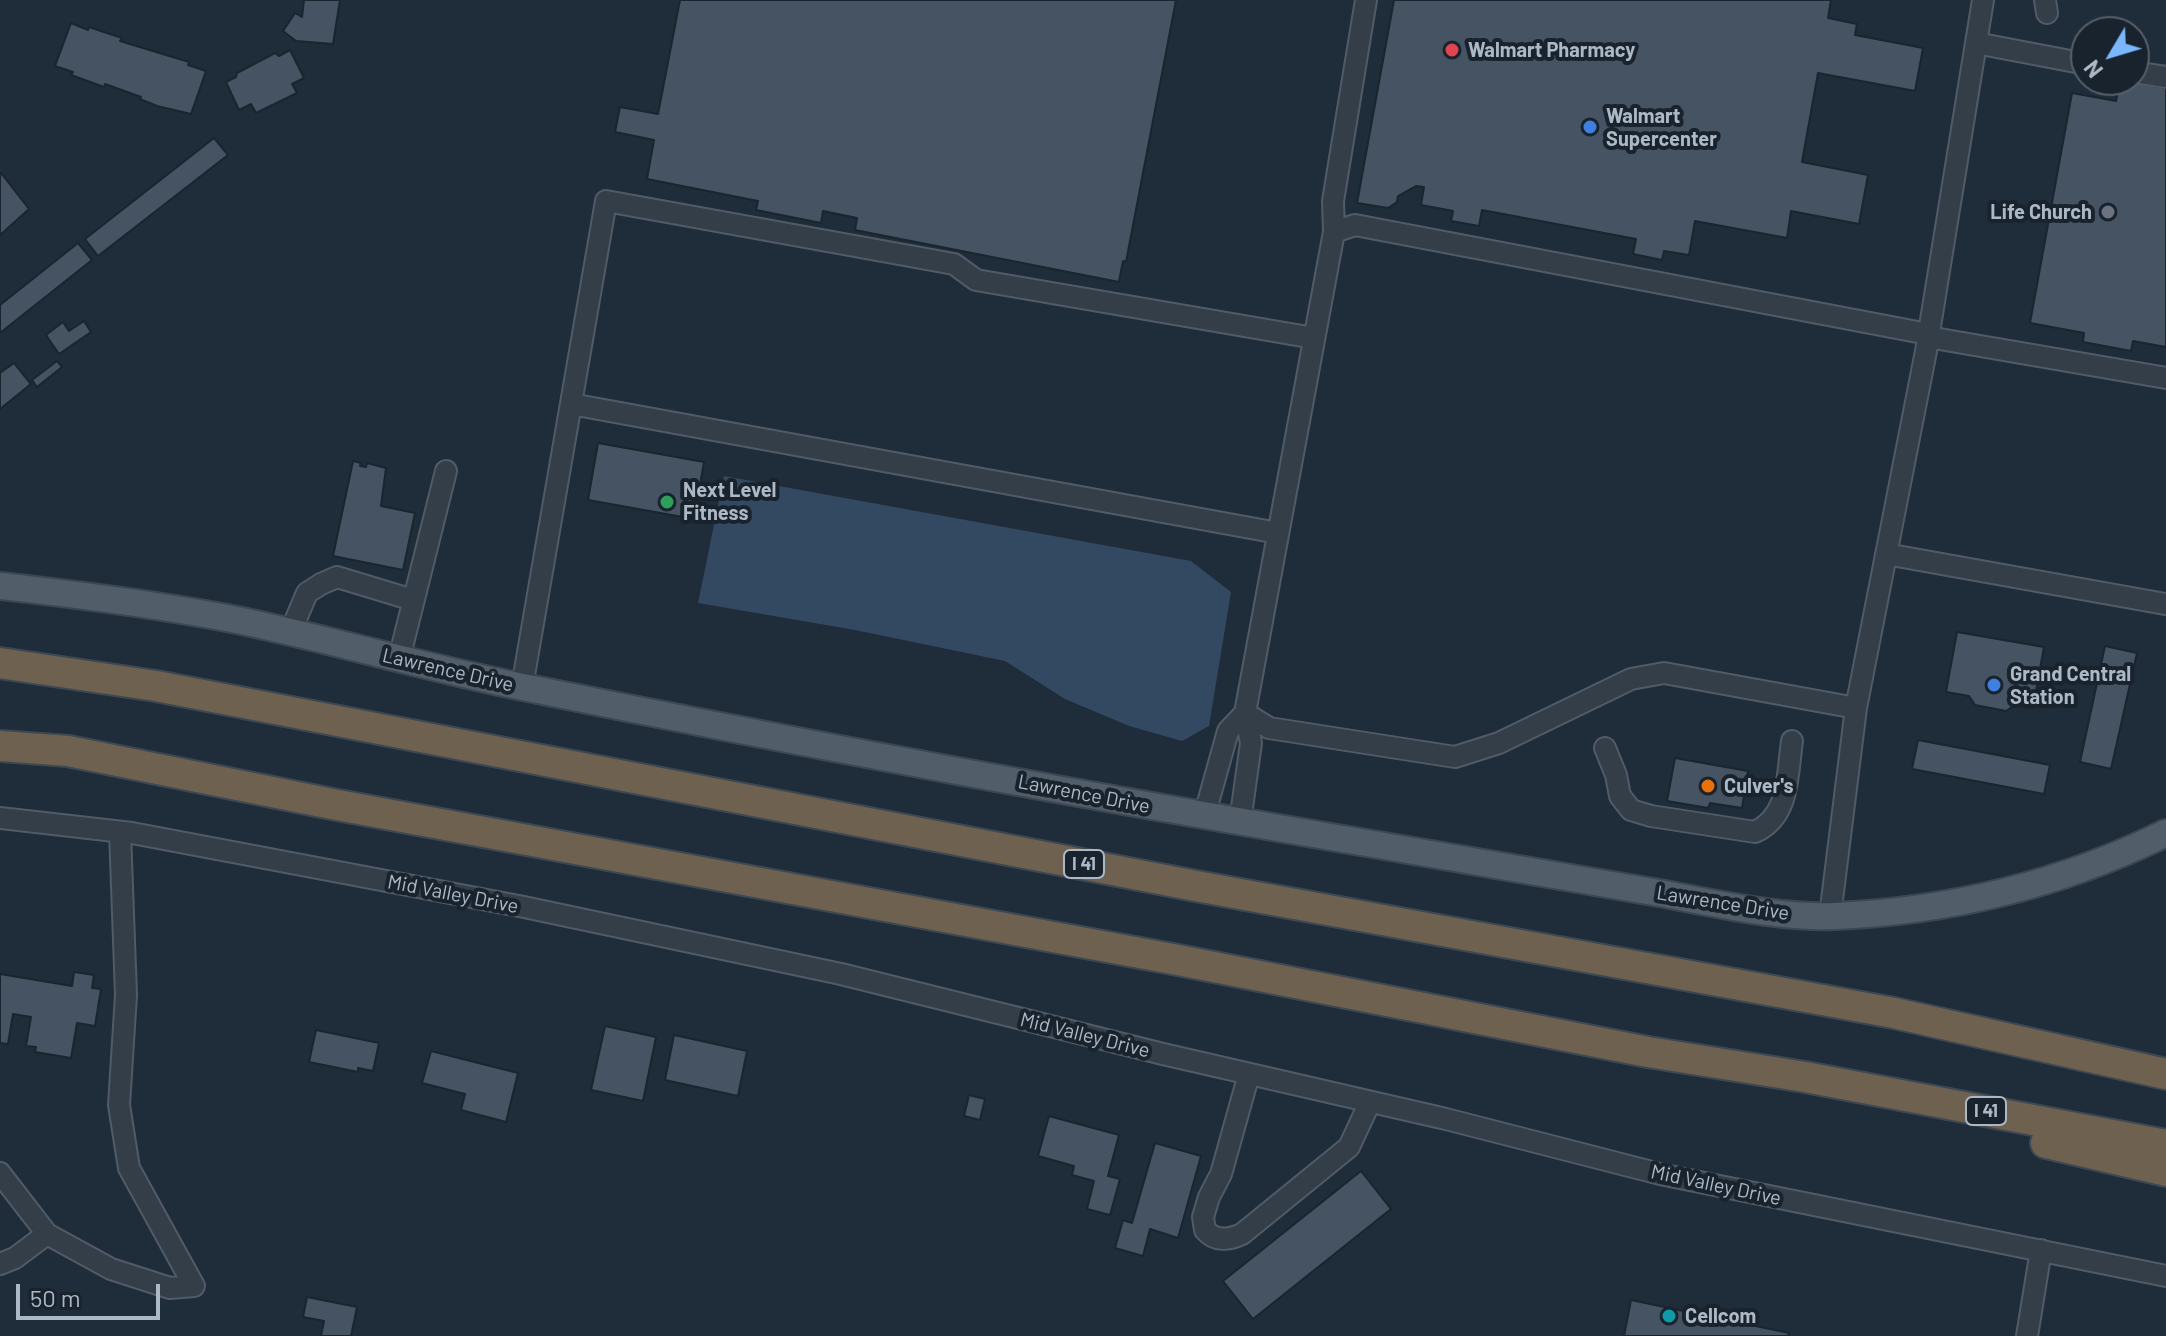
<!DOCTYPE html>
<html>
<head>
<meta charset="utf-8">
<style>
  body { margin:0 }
  #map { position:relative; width:2166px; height:1336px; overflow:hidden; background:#1f2c39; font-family:Barlow,sans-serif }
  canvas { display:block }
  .north { position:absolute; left:2070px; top:16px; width:80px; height:80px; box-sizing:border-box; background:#18232d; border:2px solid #545f6a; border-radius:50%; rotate:232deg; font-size:22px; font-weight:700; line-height:32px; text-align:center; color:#adb8c6 }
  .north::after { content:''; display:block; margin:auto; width:28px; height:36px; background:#7bb7fd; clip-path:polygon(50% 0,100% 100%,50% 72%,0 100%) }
  .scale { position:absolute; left:16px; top:1284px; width:144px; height:36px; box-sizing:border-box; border:4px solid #adb8c6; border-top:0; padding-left:10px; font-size:24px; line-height:28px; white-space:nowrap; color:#adb8c6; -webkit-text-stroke:6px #18232d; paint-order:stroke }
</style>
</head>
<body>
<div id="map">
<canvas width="2166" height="1336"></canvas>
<div class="north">N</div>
<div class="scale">50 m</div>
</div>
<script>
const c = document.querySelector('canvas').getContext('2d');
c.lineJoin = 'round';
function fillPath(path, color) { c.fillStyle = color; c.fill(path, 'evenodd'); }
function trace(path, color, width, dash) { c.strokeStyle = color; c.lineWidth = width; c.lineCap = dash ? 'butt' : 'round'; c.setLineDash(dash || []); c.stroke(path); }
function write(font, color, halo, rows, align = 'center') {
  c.font = font + ' Barlow,sans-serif'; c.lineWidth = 8; c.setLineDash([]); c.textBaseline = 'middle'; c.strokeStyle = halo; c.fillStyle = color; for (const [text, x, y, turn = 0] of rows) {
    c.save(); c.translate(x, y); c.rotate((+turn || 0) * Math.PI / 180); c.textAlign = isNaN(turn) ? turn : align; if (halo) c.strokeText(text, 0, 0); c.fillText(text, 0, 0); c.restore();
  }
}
fillPath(new Path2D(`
  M724,476L1191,561L1231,592L1209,726L1182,741L1129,726L1065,699L1005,661L855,630L698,603Z`), '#324961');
const building = new Path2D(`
  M304,0H340L333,44L296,41L283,31L295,13L302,17Z
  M680,0H1176L1126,262L1123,261L1119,282L855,230L857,218L823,211L821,223L756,210L758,201L647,179L654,140L615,132L620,107L658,114Z
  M1394,0H1831L1828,18L1857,24L1855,35L1923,48L1915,91L1818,73L1802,162L1868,175L1859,224L1791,211L1787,238L1695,221L1689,255L1664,251L1662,260L1633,254L1636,239L1482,210L1479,226L1451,221L1453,211L1421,205L1424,187L1416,186L1398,196L1397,202L1388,208L1357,203Z
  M71,23L88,30L89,27L122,38L120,41L189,62L188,65L206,71L191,114L157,106L140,99L141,97L105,84L104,87L71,75L73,72L55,66Z
  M290,50L304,78L292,84L297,93L256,113L251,104L239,110L226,82L236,77L237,73L275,53L279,56Z
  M2120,80L2166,88V347L2133,341L2131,351L2083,342L2084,333L2030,323L2072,93L2116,101Z
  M214,138L228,155L98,256L85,239Z
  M1,173L29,209L0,235V174Z
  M78,243L92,260L0,333V305Z
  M84,321L91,332L59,354L46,335L63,322L69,331Z
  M57,361L62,367L37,387L32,380Z
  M14,363L31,384L0,409V373Z
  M598,443L704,462L694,519L588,500Z
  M353,461L361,463L360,466L366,467L367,463L386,468L381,506L415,513L403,570L333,556Z
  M1957,632L2044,647L2033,708L2015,705L2006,711L1975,705L1969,696L1946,692Z
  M2105,646L2137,653L2111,769L2080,762Z
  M1918,740L2050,765L2044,794L1912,769Z
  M1675,758L1748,771L1742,808L1710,803L1708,808L1667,801Z
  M74,972L94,975L92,988L101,989L95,1026L77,1023L71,1058L35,1052L36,1047L26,1046L31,1017L13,1014L8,1044L0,1043V974L72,986Z
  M605,1026L656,1037L643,1101L591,1090Z
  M316,1030L379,1043L373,1071L358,1068V1072L309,1062Z
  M674,1035L747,1051L738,1096L665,1080Z
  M431,1051L518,1073L506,1122L461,1110L465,1094L422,1083Z
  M969,1095L985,1099L980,1120L964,1116Z
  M1049,1116L1119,1135L1108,1176L1120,1179L1110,1215L1087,1209L1094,1181L1072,1175L1074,1166L1038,1156Z
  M1155,1143L1201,1156L1178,1238L1150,1229L1143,1256L1115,1248L1123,1220L1132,1223Z
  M1361,1171L1391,1209L1253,1319L1223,1281Z
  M307,1297L357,1307L351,1336H321L324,1321L303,1317Z
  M1631,1300L1789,1333L1788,1336H1624Z`);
fillPath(building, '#455363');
trace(building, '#1a252f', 2);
const minor = new Path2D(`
  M2045,0L2047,13
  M1976,43L2086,64
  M2134,72L2166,77
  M1334,232L1333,201L1366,0
  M1928,337L2166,378
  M571,404L1278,533
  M1886,554L2165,604
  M290,633L307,593L321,584L337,577L413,600
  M399,659L446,471
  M522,687L606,201L954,264L976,280L1314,338
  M1245,713L1269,728L1455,757L1499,743L1631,679L1664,673L1856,708
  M1605,748L1616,775L1620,796L1631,810L1651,816L1755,832C1790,816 1787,775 1792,741
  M1204,817L1228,731L1245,713
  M0,818L132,833L524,907L841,974L1163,1054L1446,1119L1660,1174L2166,1276
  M1240,822L1251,743L1245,713L1334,232L1355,225L1928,334
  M1830,916L1856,708L1926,351L1983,0
  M1249,1074L1221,1174L1209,1197L1203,1217L1205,1230C1215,1242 1229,1240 1242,1234L1349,1147L1370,1102
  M0,1173L47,1234L15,1258L0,1264
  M47,1234L111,1269L170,1288L194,1286L129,1168L119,1105L126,995L120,832
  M2027,1336L2041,1250`);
const major = new Path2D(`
  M0,586C81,595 162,605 242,621C336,641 428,668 523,687C813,746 1104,799 1396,848C1484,863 1571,878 1659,893C1715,903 1777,918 1835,916C1950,911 2062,884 2166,833`);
const highway = new Path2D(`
  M0,663L156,686L1196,886L1894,1013L2166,1074
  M0,746L68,751L332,804L1178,960L1648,1052L1805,1077L2166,1145
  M2046,1143L2166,1171`);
trace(minor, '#505b67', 24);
trace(major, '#3c4752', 30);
trace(highway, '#3d4853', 34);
trace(minor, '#333e49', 20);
trace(major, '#515d69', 26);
trace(highway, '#6f614f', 30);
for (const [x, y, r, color] of [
  [1452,50,8,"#e0444e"],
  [1590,127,8,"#3f7fe0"],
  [2108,212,8,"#6b7280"],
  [667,502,8,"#2e9e5b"],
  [1994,685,8,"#3f7fe0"],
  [1708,786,8,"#e8710a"],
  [1669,1316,8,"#0f9aa8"]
]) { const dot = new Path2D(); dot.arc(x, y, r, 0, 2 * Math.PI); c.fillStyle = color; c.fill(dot); trace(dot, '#18232d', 3); }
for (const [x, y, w] of [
  [1084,864,40],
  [1986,1111,40]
]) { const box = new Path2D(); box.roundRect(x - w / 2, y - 14, w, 28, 6); c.fillStyle = '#18232d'; c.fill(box); trace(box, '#adb8c6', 2); }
write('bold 18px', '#adb8c6', null, [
  ["I 41",1084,864],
  ["I 41",1986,1111]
]);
write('bold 20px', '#adb8c6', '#18232d', [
  ["Walmart Pharmacy",1468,50],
  ["Walmart",1606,116],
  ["Supercenter",1606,139],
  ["Life Church",2092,212,"right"],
  ["Next Level",683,490],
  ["Fitness",683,513],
  ["Grand Central",2010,674],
  ["Station",2010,697],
  ["Culver's",1724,786],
  ["Cellcom",1685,1316]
], 'left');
write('20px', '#adb8c6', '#18232d', [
  ["Lawrence Drive",448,670,13],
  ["Lawrence Drive",1084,794,11],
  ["Mid Valley Drive",453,894,11],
  ["Lawrence Drive",1723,903,9],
  ["Mid Valley Drive",1085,1035,14],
  ["Mid Valley Drive",1716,1185,12]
]);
</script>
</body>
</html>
